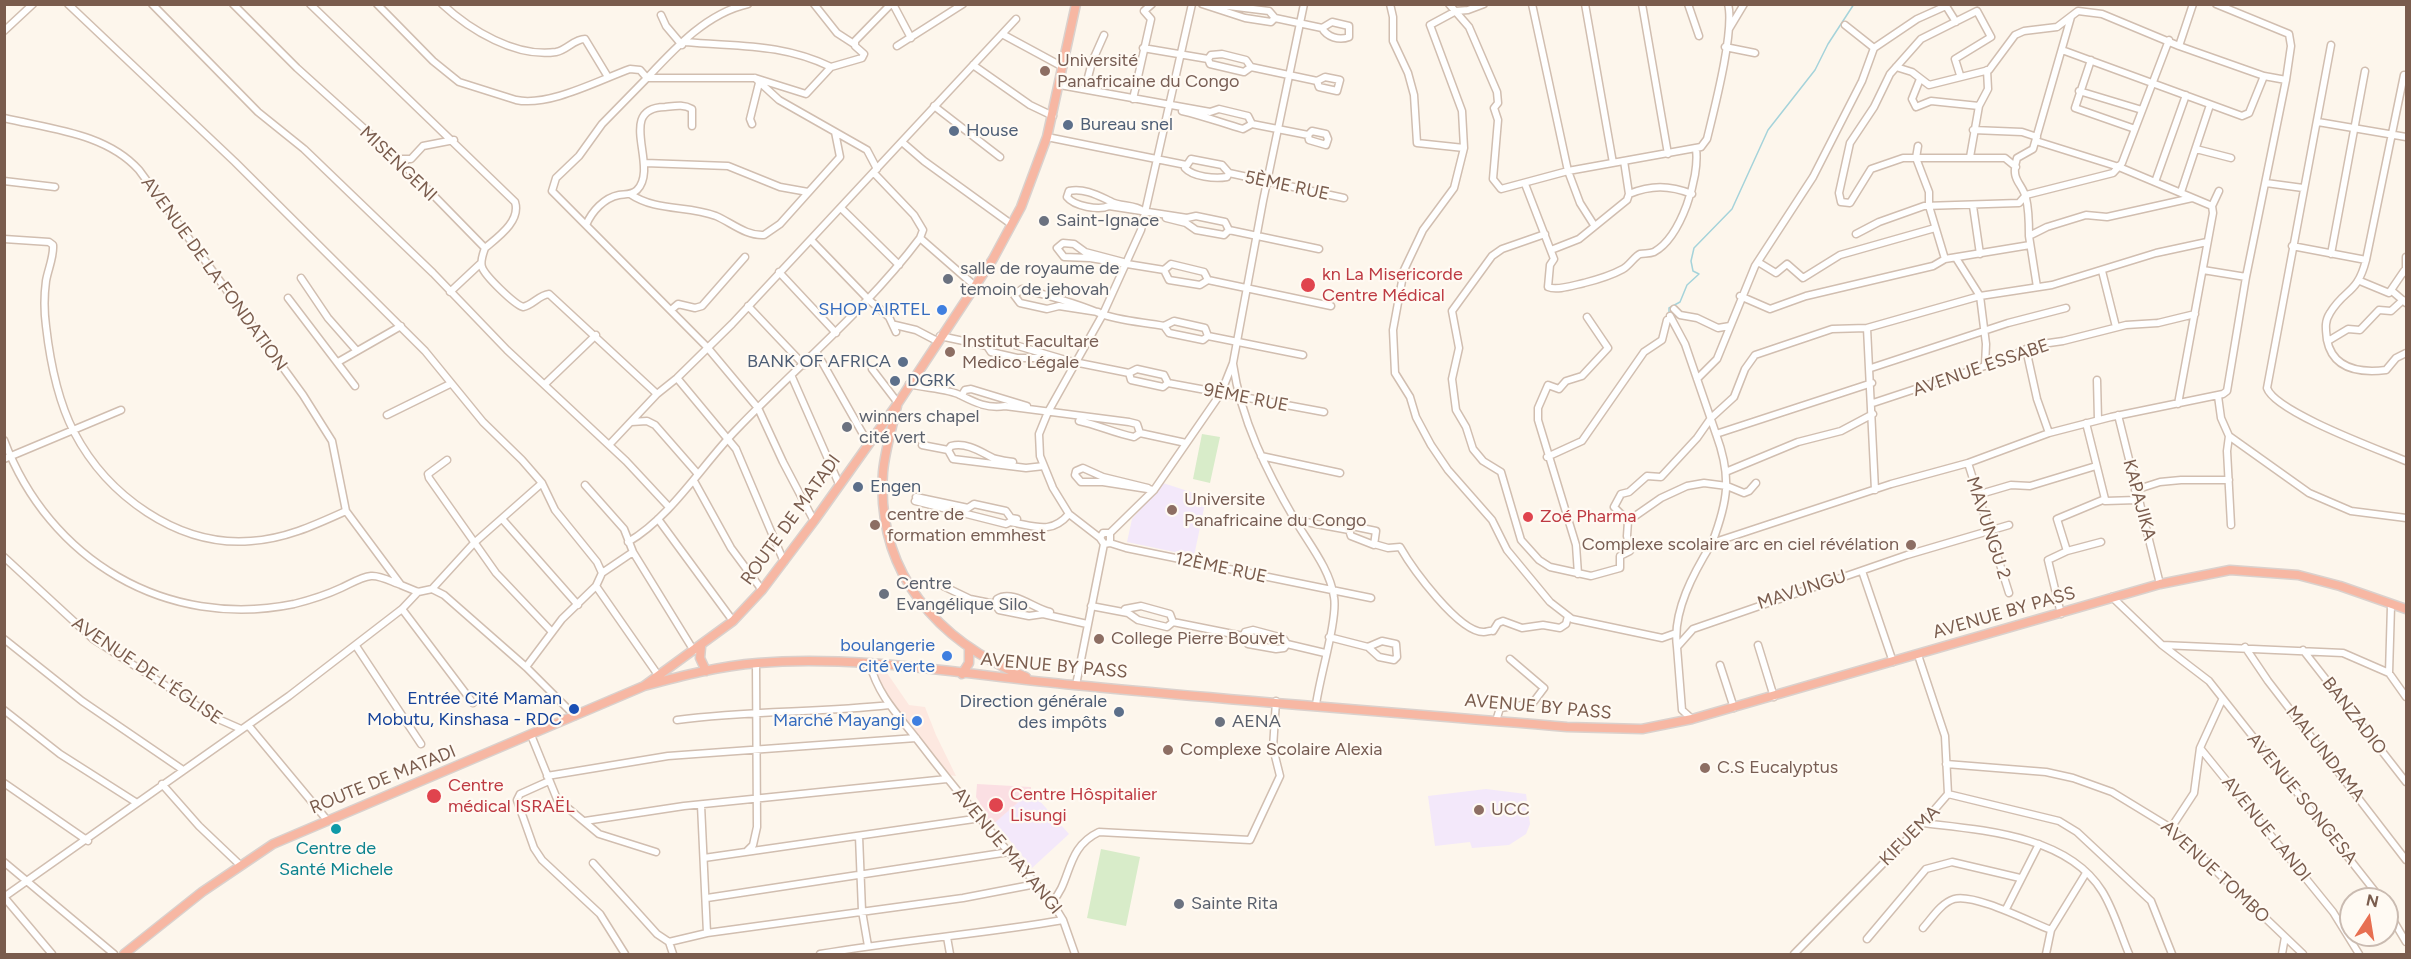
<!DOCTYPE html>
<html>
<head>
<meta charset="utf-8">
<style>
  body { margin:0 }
  #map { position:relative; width:2411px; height:959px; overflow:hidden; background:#fdf6ec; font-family:Figtree,sans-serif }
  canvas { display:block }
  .frame { position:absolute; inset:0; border:6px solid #7a5c4d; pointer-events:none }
  .north { position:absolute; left:2339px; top:887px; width:60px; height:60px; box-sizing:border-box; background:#fffaf3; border:2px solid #cabbb1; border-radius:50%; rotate:12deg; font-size:16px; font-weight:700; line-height:24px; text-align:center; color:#7a5c4d }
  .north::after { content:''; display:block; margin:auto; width:21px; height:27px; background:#e76f51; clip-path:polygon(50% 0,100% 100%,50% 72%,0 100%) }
</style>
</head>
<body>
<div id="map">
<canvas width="2411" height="959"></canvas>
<div class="frame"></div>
<div class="north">N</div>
</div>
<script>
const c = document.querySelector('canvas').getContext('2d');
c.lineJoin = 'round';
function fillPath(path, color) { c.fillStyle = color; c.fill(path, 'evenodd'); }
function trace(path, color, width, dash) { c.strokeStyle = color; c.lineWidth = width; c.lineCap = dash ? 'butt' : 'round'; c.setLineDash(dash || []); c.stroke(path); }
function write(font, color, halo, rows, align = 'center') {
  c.font = font + ' Figtree,sans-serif'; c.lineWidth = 4.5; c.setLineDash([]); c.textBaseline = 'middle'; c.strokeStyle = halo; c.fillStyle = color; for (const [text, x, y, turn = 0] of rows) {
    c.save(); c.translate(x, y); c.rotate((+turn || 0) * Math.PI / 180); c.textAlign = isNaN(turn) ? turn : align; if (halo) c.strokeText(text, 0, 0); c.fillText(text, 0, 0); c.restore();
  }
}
fillPath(new Path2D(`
  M875,673H887L909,705L925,707L936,735L956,776L947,775L891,704Z`), '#fde8e0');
fillPath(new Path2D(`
  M1163,483L1200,495L1207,494L1194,556L1127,542L1132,519Z
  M1486,789L1526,794L1530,824L1526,834L1509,845L1472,848L1470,842L1435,846L1428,796Z
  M1031,791L1069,834L1032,868L995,822Z`), '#f3e8fa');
fillPath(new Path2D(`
  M977,784L1031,787V791L991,826L976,807L980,803L976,797Z`), '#fbdfe3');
fillPath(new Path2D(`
  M1202,434L1220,437L1210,483L1193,479Z
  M1101,849L1140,857L1126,926L1087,918Z`), '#d8ecc9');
trace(new Path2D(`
  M1669,315V308L1680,302L1687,285L1699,274L1693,271L1691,261L1694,248L1732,209L1768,130L1815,70L1828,44L1854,4`), '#a5d3da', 1.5);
const minor = new Path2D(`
  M68,4L235,162L425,351L483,422L522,460L542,483L555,510L597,562L602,573
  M152,4L258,112L304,149L433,273L507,350L626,461L668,506
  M233,4L297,68L398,159L485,248C483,254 480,261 482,267C485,276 514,304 523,307C533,305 539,295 549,294L657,394
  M310,4L515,202C521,221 498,237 485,248
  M377,4L433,61L459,82L516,100C549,107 599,80 630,69L640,70L647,78L602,124L579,156L556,178L552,191L707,347L758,408L783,462L814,521
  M442,4C470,30 516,58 556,52C567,50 574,39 585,39L608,77
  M814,4L837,33L854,44
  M893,4L911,38
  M1202,4L1245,18L1271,22L1275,18
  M1212,4L1269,11L1275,18
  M1390,4L1393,17V41L1408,73L1414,95L1417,143L1464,148
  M1449,4L1469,27L1497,92L1498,103L1494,108L1498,120L1493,179L1501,189L1568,171L1701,147L1707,139C1714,110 1735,30 1728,4
  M1484,4L1468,10L1456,11L1430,25L1462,111L1464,148L1454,188L1423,230L1404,270L1393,330L1395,373L1410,397L1416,417L1431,445L1448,470L1492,520L1507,550L1550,602L1572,619L1662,638L1676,633
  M1532,4L1568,171L1580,203L1594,225
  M1585,4L1613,163
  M1642,4L1668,154
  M1688,4L1699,36
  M2216,4L2289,34L2291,46L2286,80
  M661,15L666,26L682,45
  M1275,18L1322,28
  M1332,22L1349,26V37C1339,41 1327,37 1322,28Z
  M1845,25L1874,48
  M1729,29L1744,4
  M4,31L33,4
  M1002,34L1063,67
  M685,42C738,47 781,43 831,67
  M2331,45L2267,388C2275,412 2380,450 2406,461
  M897,46L963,4
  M2179,46L2193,4
  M1725,47L1755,53
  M1143,48L1208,59
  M1222,54L1246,60L1251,67L1244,72L1210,64L1208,59L1211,55Z
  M2091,60L2075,108L2135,129
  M973,65L1030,105L1053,116
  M1251,67L1317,81
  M1896,67L1912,72L1929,85L1989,70L2015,35L2024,31L2057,27L2078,11L2102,14L2179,46L2264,76L2249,113L2242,116L2062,50
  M1960,75L1955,59L1991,37L1977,11L1921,39L1890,74L1874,107L1850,143L1839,193L1841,202L1850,203L1871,169L1903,158H2005L2016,167
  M1325,77L1340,80L1337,91L1319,87L1317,81Z
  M647,78H755L806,94L831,67L862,58L864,54L855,46V41L891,4
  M647,78C675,48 707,13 748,4
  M755,78L779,100L867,150L877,169
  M1920,79L1912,99L1916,107L1931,101L1979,106
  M1060,85L1210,112L1219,109L1248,116L1252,124
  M1085,89L1092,62L1104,35
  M2079,91L2142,110
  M1133,99L1151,19L1144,11L1152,4
  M934,106L1000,157
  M1182,111C1204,116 1222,123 1243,129L1252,124
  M4,118C50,129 106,133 139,170L303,395L332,441L346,511
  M2318,122L2406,137
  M752,124L750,119L759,83
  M1252,124L1308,135
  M1973,130L2022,132L2037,137
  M1312,131L1326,134L1328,139L1326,145L1309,140L1308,135Z
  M1047,137L1186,165
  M2036,141L2119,167L2212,206L2213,213L2178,404
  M902,142L924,161L1011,224
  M1918,146L1916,158L1929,192V206L1945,259
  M2196,149L2231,158
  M1970,157L1979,106L1988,89L1987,70
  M398,159H411L423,146L454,140
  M1191,159L1222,165L1229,173L1227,177C1215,179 1193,177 1185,168Z
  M645,163L728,166L780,187L808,192
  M1229,173L1344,198
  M4,181L55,187
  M2155,182L2186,95
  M2266,183L2303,188
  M1525,184L1554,259L1550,265L1548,287C1557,291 1574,285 1584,283C1596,280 1612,275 1623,269C1629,266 1635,256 1640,254C1645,253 1649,254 1654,252C1681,237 1700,177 1696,149
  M2181,192L2210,105
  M630,194C657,212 687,205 716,216C732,223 746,236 764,235L780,224L840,157L835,132
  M1629,194C1651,185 1669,185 1692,194
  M1973,206L1980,254
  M2212,206L2219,191
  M841,208L899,265
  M1143,211C1134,204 1120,207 1110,201C1097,195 1084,188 1069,191L1067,197C1074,206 1099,211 1109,206L1187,218L1196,216L1225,222L1229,230
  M1166,218L1186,223L1196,230L1224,235L1229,230
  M586,225C592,211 604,198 619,195C625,194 632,195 637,190C660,167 615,108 665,107C675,106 683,104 692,109V126
  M1229,230L1319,249
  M1545,234L1502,249L1492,256L1452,311L1459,348L1452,379L1456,410L1466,427L1473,449L1483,461L1501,472L1521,540L1539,560L1550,567L1591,576L1620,568V556L1630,551L1627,536L1628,521L1661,498L1687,486L1704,483L1727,486L1744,493L1749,491L1756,483
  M1856,234L1879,222L1924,206L2019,203L2026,195L2113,173L2122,163L2169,40
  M2029,236C2029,224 2029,210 2026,198C2022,182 2010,181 2017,158L2033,149L2071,17
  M920,238L975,286
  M4,239L49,242L53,245C54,257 48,269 46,281C44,296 44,311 46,326C50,361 58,401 74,432C107,495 177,547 251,541C285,539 315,525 346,511L401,585L418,592L432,589L444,595L526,667L575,716
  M811,240L869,300L889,317L896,332
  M2292,246L2366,260L2404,75
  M1551,250L1579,239L1627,200L1629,194L1624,161
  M2331,254L2365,71
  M1956,258L1980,296L1986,344L1985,366
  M2366,260C2357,295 2345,288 2330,313C2324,322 2326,330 2327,340C2333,370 2361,373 2386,370L2396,358L2406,353
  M1123,262L1085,252L1074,244L1063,243L1057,248L1064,257L1090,258L1164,270
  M1758,262L1776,273L1787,264L1803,278L1840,255L1935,228
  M1171,264L1204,272L1208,280L1200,285L1169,280L1164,270Z
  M2203,270L2246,277
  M2102,271L2116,327
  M779,272L836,333
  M2406,273V257
  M301,278L328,318L357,351
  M1208,280L1331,306
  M2360,281L2389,293L2404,271
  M2037,287L2029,236L2047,227L2086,215L2107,217L2192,198
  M2392,291L2406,303
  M450,292L481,263
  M1740,296L1770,309L1806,296L1933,266L1945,259L2030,245
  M288,298L355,386
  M748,306L804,365
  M1674,309L1680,315L1697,318L1718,328L1730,326
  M671,310L678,304L695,308L702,306L745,257
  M1098,312L1059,306L1047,309L1020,303L1014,295L1022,289C1044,294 1078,304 1099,313C1118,321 1144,322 1164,326
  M1670,316L1685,344L1716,434
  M1174,321L1205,328L1208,336L1203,340L1169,333L1164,326Z
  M895,325L916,330L937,341
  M1867,328L1875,490
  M940,336L987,346
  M1208,336L1303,355
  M2328,341L2348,329L2360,330L2379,310L2391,311L2403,300
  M987,346L991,340H998L1069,361L1129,373
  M987,346L991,352L1017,358H1044
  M2026,349L2037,399L2049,433
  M817,353L868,443
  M338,362L401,326
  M1233,364C1241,420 1267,472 1295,520C1309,544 1330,569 1334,597C1338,619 1319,679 1316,705
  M1871,368L2008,323L2066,308
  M872,369L898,403
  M1137,369L1164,375L1168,383L1163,387L1131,380L1129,373Z
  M792,377L839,484
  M677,378L736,449L784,562
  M1697,379L1717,359L1755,266L1813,177L1862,81L1874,48L1917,19L1946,6L1956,22
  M2097,380L2098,420
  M1168,383L1324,412
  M545,384L596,335
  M909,384C923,388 949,389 960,395C974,402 987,409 1005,406L1129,422L1137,424L1140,433
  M962,395L965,390L971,389L1027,406
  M2218,396L2221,418L2229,436L2309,493L2351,511L2406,518
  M1873,403L2000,361L2035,345L2063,341L2126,325L2158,323L2195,314
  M387,415L450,384
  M2118,415L2160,584
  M1079,421C1098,425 1114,433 1134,437L1140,433
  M631,422L647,421L655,425L697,473
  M1140,433L1186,443
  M2229,436L2227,451L2231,525
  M4,440C49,560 166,630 294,604C310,600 326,595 341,588C350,584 361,577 371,576C380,575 392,582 401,585
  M609,445L657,394L677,378L732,324L1016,19
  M922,445L948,450
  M948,450L953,459L1026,468L1044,466
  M948,450L951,446C967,442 981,452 993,458C999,460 1007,461 1013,462
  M1261,456L1340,473
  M1547,457L1582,441L1644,352L1662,340L1667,320
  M4,459L121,410
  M447,460L428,474L429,478L496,573L552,632
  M1968,463L2009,593
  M1728,471L1798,442L1841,431L1873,414
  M694,481L731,548L762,590
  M585,485L624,529L633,552L694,651
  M1148,488L1103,477L1083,468L1076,471L1075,475L1081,482H1103L1154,490
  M2135,490L2160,482L2181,480H2229
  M1977,495L2011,485L2030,486L2096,466
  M916,497L968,508L974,504L1006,511L1011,518L1017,519
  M915,501L1006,524L1010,522C1035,526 1051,535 1069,514
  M2105,501L2137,500
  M658,519L733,621
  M503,520L578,605
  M1295,520L1349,530
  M1628,521L1614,507L1621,494L1629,492L1647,476L1661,477L1697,438L1711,418L1734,397L1745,369L1755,355L1832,329L1867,328L1980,296L2052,285L2156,253L2207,242
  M1352,526L1376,531L1374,545L1351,536L1349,530Z
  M1110,533L1154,490L1221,393L1233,363L1263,201L1304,4
  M1100,538L1069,514L1053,488L1040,456L1039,434L1048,412L1103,314L1141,230L1192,4
  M628,542C670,518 703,464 736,430C798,365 866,310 920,238L923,230L914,215L874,173
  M1110,543L1126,548L1371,598
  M1712,543C1728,501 1732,477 1716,434L1872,383
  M1374,544L1388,548L1400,547C1412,568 1459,633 1484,632C1487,632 1490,630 1493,631L1498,623L1503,621L1522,628L1543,625L1560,628L1566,624L1568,616
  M2067,551L2057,519L2105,499L2086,423
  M4,557L93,639L216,718L241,729
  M1862,571L1893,662
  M1578,574L1576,545L1538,420V408L1548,385L1559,389L1566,381L1582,376L1608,348L1587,317
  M941,585L970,599L995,604L999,610L1029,616L1043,614L1087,624
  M596,586L658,675
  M432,589L474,543L542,483
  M2112,597L2162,645L2209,681L2381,899
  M995,604L997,599C1013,589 1034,609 1050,612
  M1091,606L1128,613L1138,620L1167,627L1173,622L1243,636
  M402,609L473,703
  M1125,609L1141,606L1170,614L1173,622
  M2061,614L2048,560L2067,551L2101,542
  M1329,637L1368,647L1379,657L1394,660L1397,657L1396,644L1382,641L1368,647
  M4,639L82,701L183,770
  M1287,644L1284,648L1276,649L1248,644L1243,636L1245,632L1253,630L1283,638L1287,644L1325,653
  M1758,645L1774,697
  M2162,645L2343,653L2389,673L2406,697
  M356,646L421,744
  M1677,647C1672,612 1694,572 1712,543L1891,484L1968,463L2049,433L2111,417L2223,394L2227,391L2246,277L2286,80L2264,76
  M2245,647L2268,681L2406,860
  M2303,650L2406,782
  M870,664C878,696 900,717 919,742C961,797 1006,850 1052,902L1063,920L1075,954
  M1720,665L1734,708
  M526,667L562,619L596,586L602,573L633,552
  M2389,673L2391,606
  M1076,685L1104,544L1100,538L1103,533H1110V543L1104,544
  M2222,700L2200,748L2333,912L2359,954
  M4,710L60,754L137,803
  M1692,719L1682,710L1677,647L1693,629L1907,555L2009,525
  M677,720C748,710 819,713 889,705
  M1496,721L1500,708L1532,704L1544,688L1510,659
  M248,725L327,820
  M531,735L557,799L599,834L656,852
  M1946,764L2046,772L2073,778L2112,792L2171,828L2303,954
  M547,776L668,756L916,738
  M549,781L520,794L517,800L534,848L542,860L600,914L625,954
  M4,783L88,841
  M162,784L199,826L239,864
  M1948,794L2059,821L2077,832L2151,901L2172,954
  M701,805L707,933
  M585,821L684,806L947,779
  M1923,823C1982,830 2067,835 2102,891C2114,910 2120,933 2129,954
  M2171,828L2194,793L2200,748
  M859,836L862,911L868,946
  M747,851L753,845L757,827L756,663
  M704,858L981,818
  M4,862L114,954
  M593,863L657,934L669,942L673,954
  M4,897L289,696L402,609L418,592
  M4,897L52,954
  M707,898L1009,852
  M1052,902C1072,881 1065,848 1099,832L1250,840L1280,776L1273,748L1276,701
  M2006,909L2039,844
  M2387,910L2406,942
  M1923,928C1932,918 1941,903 1954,899C1974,893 2030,922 2051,930
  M947,937L950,954
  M1867,939L1926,869L1952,862L2020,878
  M669,942L707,933L963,898L1036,884
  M820,954C901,940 983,934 1063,920
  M1794,954L1923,823L1948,794L1945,736L1918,655
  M2046,954L2051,930L2086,873
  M2282,954L2285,937`);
const highway = new Path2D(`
  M897,406C892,428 885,450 883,472C876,573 938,642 1026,677
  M701,647L700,658L706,671
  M962,674L969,663V649
  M644,686C681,676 719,666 758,663C859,654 973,676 1074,685C1238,701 1403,713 1567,727L1642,729L1692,719L2160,584L2230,570L2298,575L2340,586L2406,609
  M124,954L202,892L273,844L644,686L733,621L762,590L814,521L898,403L993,259L1021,207L1047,137L1076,4`);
trace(minor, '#d1beb0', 9);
trace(highway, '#dad1cd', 11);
trace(minor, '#fff', 6);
trace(highway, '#f7b7a3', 8);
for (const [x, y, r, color] of [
  [1045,71,6,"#8d6e63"],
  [1068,125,6,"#5c6f8a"],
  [954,131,6,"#5c6f8a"],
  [1044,221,6,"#6b7280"],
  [948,279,6,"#6b7280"],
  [1308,285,8,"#e0444e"],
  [942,310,6,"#3f7fe0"],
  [950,352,6,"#8d6e63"],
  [903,362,6,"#5c6f8a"],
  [895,381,6,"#5c6f8a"],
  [847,427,6,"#6b7280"],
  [858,487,6,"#5c6f8a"],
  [1172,510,6,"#8d6e63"],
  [1528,517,6,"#e0444e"],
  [875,525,6,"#8d6e63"],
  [1911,545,6,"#8d6e63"],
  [884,594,6,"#6b7280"],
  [1099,639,6,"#8d6e63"],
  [947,656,6,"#3f7fe0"],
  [574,709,6,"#1a4fb4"],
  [1119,712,6,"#5c6f8a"],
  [917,721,6,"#3f7fe0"],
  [1220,722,6,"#6b7280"],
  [1168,750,6,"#8d6e63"],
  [1705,768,6,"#8d6e63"],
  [434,796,8,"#e0444e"],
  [996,805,8,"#e0444e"],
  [1479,810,6,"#8d6e63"],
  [336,829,6,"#0f9aa8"],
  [1179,904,6,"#6b7280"]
]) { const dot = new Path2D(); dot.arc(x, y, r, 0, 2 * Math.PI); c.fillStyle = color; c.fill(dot); trace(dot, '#fffaf3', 2); }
write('18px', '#785e54', '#fffaf3', [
  ["Université",1057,61],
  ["Panafricaine du Congo",1057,82],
  ["Institut Facultare",962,342],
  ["Medico Légale",962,363],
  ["Universite",1184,500],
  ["Panafricaine du Congo",1184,521],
  ["centre de",887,515],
  ["formation emmhest",887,536],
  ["Complexe scolaire arc en ciel révélation",1899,545,"right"],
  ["College Pierre Bouvet",1111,639],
  ["Complexe Scolaire Alexia",1180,750],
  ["C.S Eucalyptus",1717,768],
  ["UCC",1491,810]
], 'left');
write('18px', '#4e5e75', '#fffaf3', [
  ["Bureau snel",1080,125],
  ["House",966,131],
  ["BANK OF AFRICA",891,362,"right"],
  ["DGRK",907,381],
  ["Engen",870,487],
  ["Direction générale",1107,702,"right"],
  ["des impôts",1107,723,"right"]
], 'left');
write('18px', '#7a5c4d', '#fffaf3', [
  ["MISENGENI",398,164,44],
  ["5ÈME RUE",1287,186,12],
  ["AVENUE DE LA FONDATION",214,274,54],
  ["AVENUE ESSABE",1981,368,-19],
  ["9ÈME RUE",1246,398,11],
  ["KAPAJIKA",2139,500,75],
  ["ROUTE DE MATADI",791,520,-54],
  ["MAVUNGU 2",1988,528,72],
  ["12ÈME RUE",1221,568,12],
  ["MAVUNGU",1802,590,-18],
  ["AVENUE BY PASS",2004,613,-16],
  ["AVENUE BY PASS",1054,666,5],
  ["AVENUE DE L'ÉGLISE",147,671,34],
  ["AVENUE BY PASS",1538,707,5],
  ["BANZADIO",2354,716,52],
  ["MALUNDAMA",2325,754,52],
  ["ROUTE DE MATADI",383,780,-22],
  ["AVENUE SONGESA",2302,799,51],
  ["AVENUE LANDI",2266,829,51],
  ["KIFUEMA",1910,836,-45],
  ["AVENUE MAYANGI",1007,851,50],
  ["AVENUE TOMBO",2215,872,43]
]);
write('18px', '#5b616d', '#fffaf3', [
  ["Saint-Ignace",1056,221],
  ["salle de royaume de",960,269],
  ["temoin de jehovah",960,290],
  ["winners chapel",859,417],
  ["cité vert",859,438],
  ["Centre",896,584],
  ["Evangélique Silo",896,605],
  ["AENA",1232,722],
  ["Sainte Rita",1191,904]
], 'left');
write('18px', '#be3a42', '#fffaf3', [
  ["kn La Misericorde",1322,275],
  ["Centre Médical",1322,296],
  ["Zoé Pharma",1540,517],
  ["Centre",448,786],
  ["médical ISRAËL",448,807],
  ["Centre Hôspitalier",1010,795],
  ["Lisungi",1010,816]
], 'left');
write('18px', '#366cbe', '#fffaf3', [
  ["SHOP AIRTEL",930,310],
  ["boulangerie",935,646],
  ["cité verte",935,667],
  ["Marché Mayangi",905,721]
], 'right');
write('18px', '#164399', '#fffaf3', [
  ["Entrée Cité Maman",562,699],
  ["Mobutu, Kinshasa - RDC",562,720]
], 'right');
write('18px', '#0d838f', '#fffaf3', [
  ["Centre de",336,849],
  ["Santé Michele",336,870]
]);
</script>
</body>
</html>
